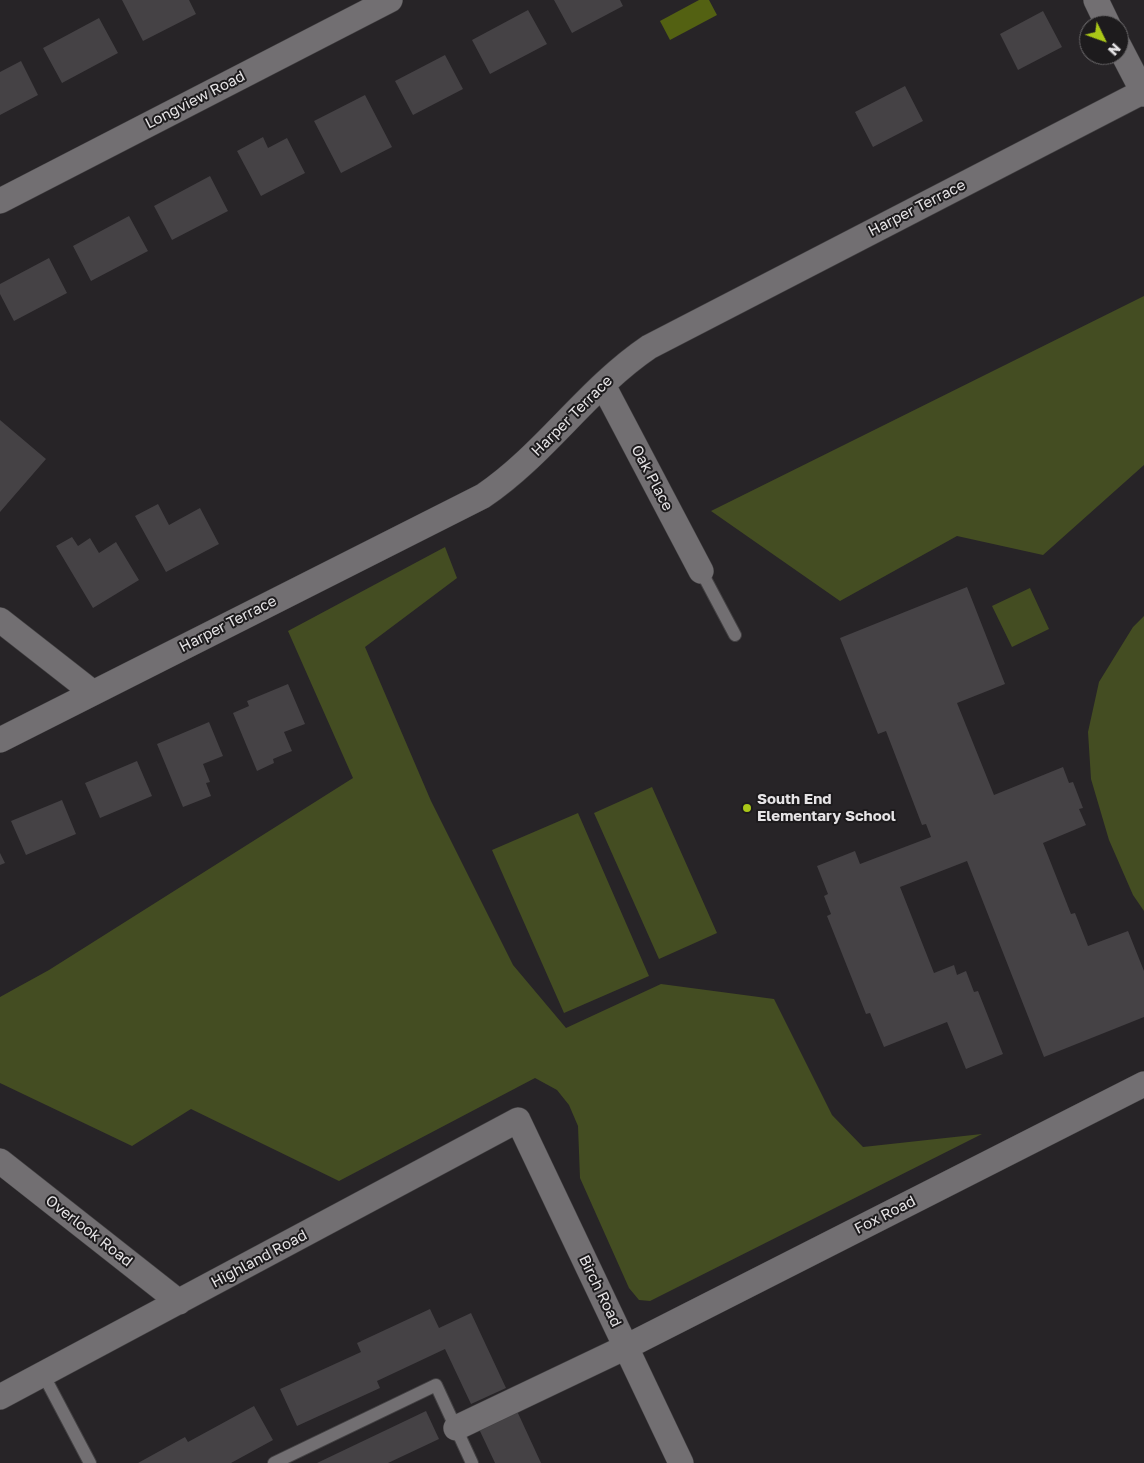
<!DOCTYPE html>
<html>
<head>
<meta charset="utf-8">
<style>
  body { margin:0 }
  #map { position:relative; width:1144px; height:1463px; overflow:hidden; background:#272427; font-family:"Golos Text",sans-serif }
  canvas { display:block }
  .north { position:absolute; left:1079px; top:15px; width:50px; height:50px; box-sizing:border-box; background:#1d1b1d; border:1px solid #6d6b6d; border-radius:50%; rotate:132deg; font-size:14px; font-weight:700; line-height:20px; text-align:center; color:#e6e4e6 }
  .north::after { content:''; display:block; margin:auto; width:18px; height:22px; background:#aac718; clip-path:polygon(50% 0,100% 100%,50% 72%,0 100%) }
</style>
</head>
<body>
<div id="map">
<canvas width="1144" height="1463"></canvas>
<div class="north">N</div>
</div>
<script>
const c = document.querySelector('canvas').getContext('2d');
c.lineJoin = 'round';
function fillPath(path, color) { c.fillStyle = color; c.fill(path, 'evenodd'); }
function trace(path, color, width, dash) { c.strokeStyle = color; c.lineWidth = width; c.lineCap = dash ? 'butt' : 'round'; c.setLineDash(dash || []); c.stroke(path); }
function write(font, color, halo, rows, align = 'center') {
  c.font = font + ' "Golos Text",sans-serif'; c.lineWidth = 4; c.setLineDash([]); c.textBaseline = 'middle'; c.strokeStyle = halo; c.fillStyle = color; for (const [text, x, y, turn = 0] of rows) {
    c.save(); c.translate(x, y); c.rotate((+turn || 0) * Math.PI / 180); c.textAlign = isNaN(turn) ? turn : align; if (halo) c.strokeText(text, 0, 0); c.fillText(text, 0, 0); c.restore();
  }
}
fillPath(new Path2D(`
  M1144,296V465L1043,555L957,536L840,601L711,511Z
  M445,547L457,578L365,647L431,801L513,965L566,1028L661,984L774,999L832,1115L863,1147L982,1134L650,1301L639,1300L629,1288L580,1178L578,1126L569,1105L557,1090L535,1078L339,1181L191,1109L132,1146L0,1083V997L49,970L353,778L288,631Z
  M1030,588L1049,629L1012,647L992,606Z
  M1144,616V911L1133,895L1109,840L1091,779L1088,732L1099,682L1133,627Z
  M652,787L717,933L659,959L594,813Z
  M578,813L649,976L564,1013L492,850Z`), '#444d22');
fillPath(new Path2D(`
  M699,0H709L717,15L670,40L660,21Z`), '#536112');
fillPath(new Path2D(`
  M122,0H189L196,14L143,41Z
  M554,0H620L623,6L572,33Z
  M528,10L547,44L490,74L472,40Z
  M1043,11L1062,47L1018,70L1000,34Z
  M99,18L118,53L62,83L43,48Z
  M445,55L463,89L413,115L395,81Z
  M21,61L38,95L0,115V72Z
  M905,86L923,121L873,147L855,112Z
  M365,95L392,147L341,173L314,121Z
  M263,137L268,148L287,138L305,173L261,196L237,151Z
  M210,176L228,211L172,240L154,206Z
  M129,216L148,251L91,281L73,246Z
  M49,258L67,293L14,321L0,294V284Z
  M0,420L46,459L0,512Z
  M158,504L169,525L200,508L219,544L166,572L135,516Z
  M72,537L78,546L90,538L99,553L116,542L139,580L93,608L56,546Z
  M967,587L1005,684L957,703L994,795L1063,767L1069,783L1073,782L1083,808L1079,809L1086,825L1043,843L1071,914L1075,913L1088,946L1128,931L1144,971V1017L1044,1057L967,861L900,887L934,973L954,965L957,975L966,971L974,992L978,991L1003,1054L966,1069L947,1022L884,1047L870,1013L866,1014L827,916L831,914L824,896L828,894L817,866L855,851L860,864L931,837L926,824L922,825L886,731L878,734L840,638Z
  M288,684L305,724L284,732L292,751L273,759L274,763L257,771L233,713L249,706L247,701Z
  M209,722L223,756L203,764L210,782L206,783L211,796L183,807L157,744Z
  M137,761L152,796L100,818L85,783Z
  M62,800L76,834L26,855L11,821Z
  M0,853L5,863L0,865Z
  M430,1309L439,1328L471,1313L506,1388L471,1404L445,1349L377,1381L380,1388L297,1426L280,1389L361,1352L357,1343Z
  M254,1406L273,1440L231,1463H138L185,1437L188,1442Z
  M426,1411L439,1439L388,1463H317Z
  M517,1411L541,1463H495L479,1429Z`), '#454245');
const service = new Path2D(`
  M701,571L735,635
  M43,1374L90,1463
  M274,1463L436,1385L472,1463`);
const minor = new Path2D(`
  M1096,0L1108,25
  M1119,46L1144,94
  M0,201L390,0
  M603,385L701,571
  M0,620L92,692
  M0,740L483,496C545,454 587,389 649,347L1144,91
  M0,1161L179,1302
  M0,1397L518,1120L681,1463
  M456,1428L626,1347L1144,1084`);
trace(service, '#434143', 14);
trace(minor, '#434143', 26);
trace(service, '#726f72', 12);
trace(minor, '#726f72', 25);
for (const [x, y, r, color] of [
  [747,808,5,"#aac718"]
]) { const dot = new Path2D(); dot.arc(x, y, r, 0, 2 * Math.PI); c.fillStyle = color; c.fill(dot); trace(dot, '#1d1b1d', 2); }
write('15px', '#e6e4e6', '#1d1b1d', [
  ["Longview Road",195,100,-27],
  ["Harper Terrace",917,208,-27],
  ["Harper Terrace",572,416,-45],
  ["Oak Place",652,478,62],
  ["Harper Terrace",228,624,-27],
  ["Fox Road",885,1215,-27],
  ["Overlook Road",89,1231,38],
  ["Highland Road",259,1259,-28],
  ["Birch Road",600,1291,64]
]);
write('bold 15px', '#e6e4e6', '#1d1b1d', [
  ["South End",757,799],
  ["Elementary School",757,816]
], 'left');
</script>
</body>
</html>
